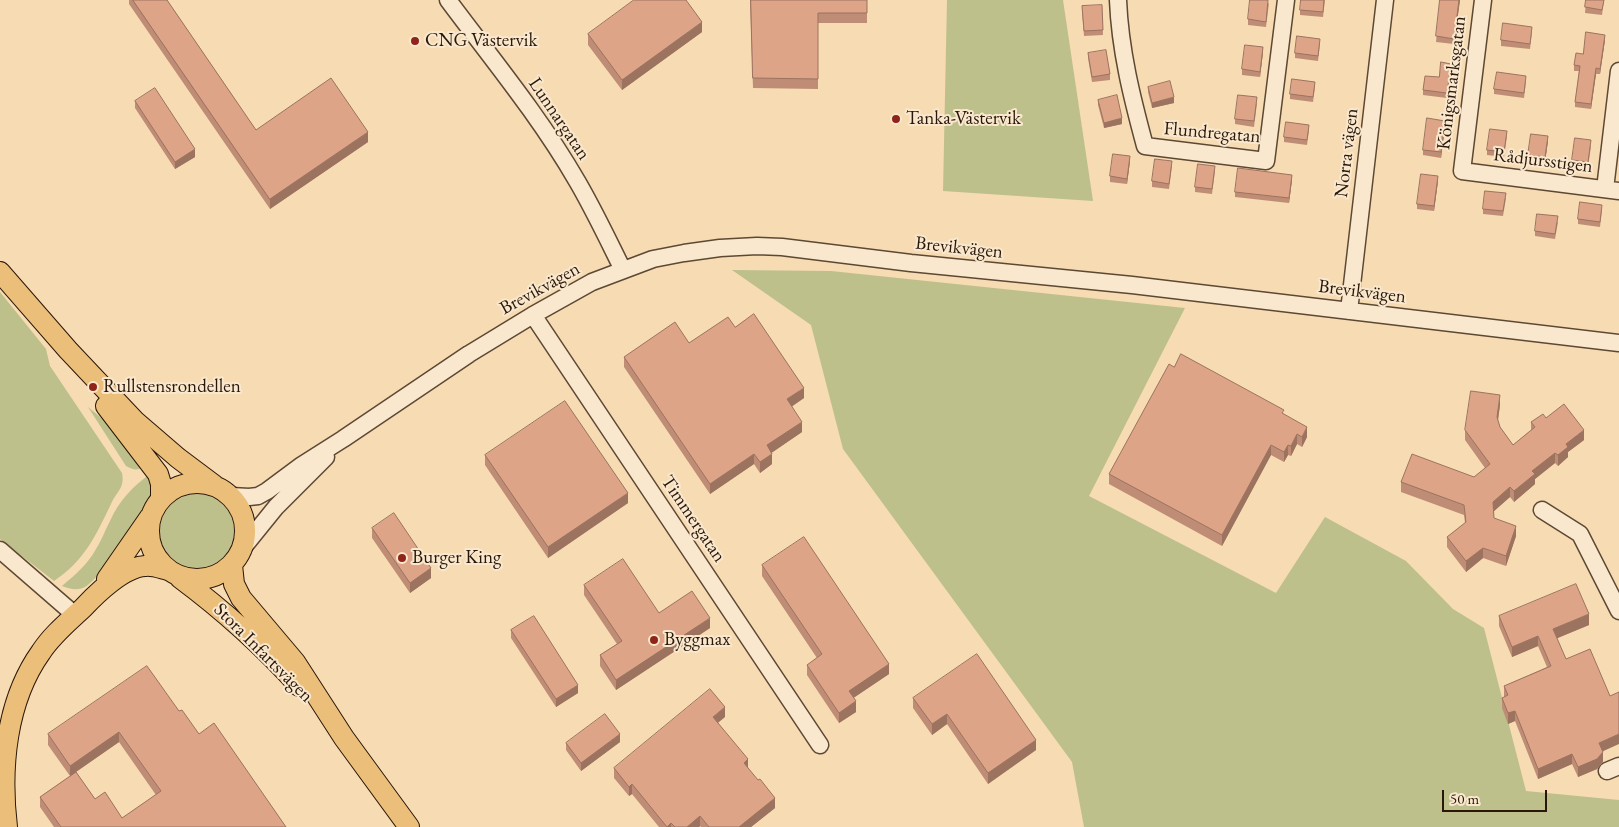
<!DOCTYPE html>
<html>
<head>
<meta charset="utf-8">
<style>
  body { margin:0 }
  #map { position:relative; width:1619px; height:827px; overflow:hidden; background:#f6dbb3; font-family:"EB Garamond",serif }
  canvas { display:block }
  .scale { position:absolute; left:1442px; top:790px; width:105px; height:22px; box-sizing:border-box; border:2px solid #2a1709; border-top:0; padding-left:6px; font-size:15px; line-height:18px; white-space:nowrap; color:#2a1709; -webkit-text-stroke:4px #f9e8ce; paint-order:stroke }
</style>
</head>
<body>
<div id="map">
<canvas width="1619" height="827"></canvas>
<div class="scale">50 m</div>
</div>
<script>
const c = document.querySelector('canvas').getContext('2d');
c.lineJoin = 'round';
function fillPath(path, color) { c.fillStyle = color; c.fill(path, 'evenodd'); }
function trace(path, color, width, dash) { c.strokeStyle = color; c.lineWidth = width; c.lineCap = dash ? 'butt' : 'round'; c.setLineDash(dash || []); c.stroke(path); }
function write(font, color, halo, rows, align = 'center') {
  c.font = font + ' "EB Garamond",serif'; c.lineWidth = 4; c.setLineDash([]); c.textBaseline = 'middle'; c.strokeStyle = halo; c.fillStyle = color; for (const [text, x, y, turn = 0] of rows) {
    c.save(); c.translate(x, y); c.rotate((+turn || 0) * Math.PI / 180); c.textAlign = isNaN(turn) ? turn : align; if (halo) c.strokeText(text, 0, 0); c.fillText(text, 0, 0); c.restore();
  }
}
fillPath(new Path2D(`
  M947,0H1063L1093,201L943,191Z
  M732,270L831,271L1185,308L1089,496L1276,593L1325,517L1406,561L1453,609L1484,628L1526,791L1619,800V827H1084L1072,762L843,449L811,325Z
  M0,292L46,349L50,366L122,473C125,488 117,491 111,504C95,537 85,560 54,581L0,539Z
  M88,407L105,421L145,466C137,471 134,470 126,466Z
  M150,474C150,480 153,488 151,493C147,512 101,578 85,587C77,591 70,589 62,586C75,575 88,564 96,549C102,540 105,530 110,521C119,501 132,487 150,474Z
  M160 531a37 37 0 1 1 74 0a37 37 0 1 1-74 0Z`), '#bdc08b');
const minor = new Path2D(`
  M448,0C492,59 540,117 577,181C594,210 608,240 623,270
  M1118,0C1120,50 1132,98 1145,146L1266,161L1286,0
  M1483,0L1462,171L1619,191
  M1605,189L1619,71
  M1349,311L1385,0
  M533,315L820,745
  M231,496L249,497L258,496L267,491L302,465L343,439L469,354L533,315L592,282L653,259L684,253L720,248L757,246L782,247L911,263L1132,285L1619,343
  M1542,510L1580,534L1619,611
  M242,549L276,507L326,457
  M0,550L75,615
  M1607,771L1619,766`);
const major = new Path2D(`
  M0,272L68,350L135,421L178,458L214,485
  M106,406L158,474L161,484V498
  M149 531a48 48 0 1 1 96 0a48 48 0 1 1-96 0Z
  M232,565L234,584L241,598L295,662L344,738L409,827
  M180,578C223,610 263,646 299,686
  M107,579L150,517
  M7,827C0,768 6,701 41,652C52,635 68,622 83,608C97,593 124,567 145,566C152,565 160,568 168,570`);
trace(minor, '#5d4834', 19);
trace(major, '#2a1709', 22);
trace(minor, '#f9e8ce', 16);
trace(major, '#ebbe7a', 20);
fillPath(new Path2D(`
  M129,0H167L256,130L368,142L270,209L129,4Z
  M750,0H867V23H818V89L753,88Z
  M1325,0L1323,17L1300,15V10Z
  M1440,0H1460L1454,44L1436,42Z
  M1586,0H1604L1602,15L1585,13Z
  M1269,3L1266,27L1248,25V19Z
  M1102,5L1103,35L1084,36L1082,11Z
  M702,32L622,90L588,45V34Z
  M1532,32L1530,49L1501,46V40Z
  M1605,40L1600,74H1596L1591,109L1575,107V102L1579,71H1574V65L1583,54Z
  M1320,44L1318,61L1295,58V53Z
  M1263,52L1260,77L1242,75V69Z
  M1088,53L1110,74V80L1092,82L1088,58Z
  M1451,69L1447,98L1423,95V90Z
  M1526,81L1524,98L1494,94V89Z
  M1148,87L1174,103L1152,108L1148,92Z
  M1315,87L1313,102L1290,99V94Z
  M1098,100L1122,124L1104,128L1098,105Z
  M135,101L195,157L175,169L135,108Z
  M1257,103L1254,127L1235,124V119Z
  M1445,126L1441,158L1423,155V150Z
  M1309,130L1307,145L1284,142V137Z
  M1507,136L1504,157L1487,155V150Z
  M1548,141L1545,162L1528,160V155Z
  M1591,146L1588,167L1572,165V160Z
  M1130,161L1127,184L1110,182V176Z
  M1172,166L1169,189L1152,187V181Z
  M1215,171L1212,194L1195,192V187Z
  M1292,180L1289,203L1235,197V192Z
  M1438,181L1434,211L1417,209V204Z
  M1506,198L1503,216L1483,214V209Z
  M1602,210L1600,227L1578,224V219Z
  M1558,222L1555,239L1535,236V231Z
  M735,327L804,398L791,406L802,432L771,453L772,464L760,473L754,464L710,494L624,367V357L689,343Z
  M1174,367L1284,414L1307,437L1302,447L1297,444L1291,456L1288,455L1284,462L1271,455L1222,546L1109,484V474Z
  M1500,405L1498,420L1500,427L1513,445L1531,430V422L1546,418L1584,440L1568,452V457L1558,466L1555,463L1535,479V484L1514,502L1510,497L1494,511V518L1516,536L1506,566L1483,558L1466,572L1447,547V537L1465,523L1464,515L1401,492V482L1474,477L1485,468L1465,440V430Z
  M485,455L628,503L548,558L485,465Z
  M372,528L431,578L410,593L372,538Z
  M762,565L889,674L853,698L856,712L839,723L807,675V665L817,658L762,576Z
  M584,585L659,613L710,628L616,690L600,666V655L617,644L584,595Z
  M1499,616L1589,625L1557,638L1603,751V762L1597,769L1578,777L1572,764L1538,779L1515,721L1508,724L1502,708V698L1504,697V686L1547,667L1538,646L1512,657L1499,626Z
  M511,630L578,693L556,707L511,638Z
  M913,698L1036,750L988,784L947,724L932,735L913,708Z
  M179,711L199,734L286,827H54L40,807V797L70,776L48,745V734ZM119,742L156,795L122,818L95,799L76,772Z
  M725,717L718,723L775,808L751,827H701L700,826L699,827H659L632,794L629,796L614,778V768Z
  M620,742L581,771L566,750V743Z`), '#bf8d75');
fillPath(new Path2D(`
  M1459,0H1460L1454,44V39Z
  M702,22V32L622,90V80Z
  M1605,35V40L1600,74V69Z
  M1263,47V52L1260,77V72Z
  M1451,64V69L1447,98V93Z
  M1596,68V74L1591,109V104Z
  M1174,97V103L1152,108V103Z
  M1122,118V124L1104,128V123Z
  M1445,121V126L1441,158V152Z
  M368,132V142L270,209V199Z
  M1548,136V141L1545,162V157Z
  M195,149V157L175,169V162Z
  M1130,156V161L1127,184V179Z
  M1292,175V180L1289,203V198Z
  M1438,176V181L1434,211V206Z
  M804,388V398L787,410V399Z
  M1500,395V405L1497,427V417Z
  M802,422V432L767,456V445Z
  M1307,427V437L1302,447V437Z
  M1584,430V440L1568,452V457L1558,466V455L1566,444Z
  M1297,434V444L1291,456V446Z
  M1271,445V455L1222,546V535Z
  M1288,445V455L1284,462V452Z
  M1555,453V463L1535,479V484L1514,502V491L1532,471Z
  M754,454V464L710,494V484Z
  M772,454V464L760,473V462Z
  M1510,487V497L1493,512V502Z
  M628,493V503L548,558V547Z
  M1516,526V536L1506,566V556Z
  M1483,548V558L1466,572V561Z
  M431,568V578L410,593V583Z
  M1589,614V625L1553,640V629Z
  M710,618V628L616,690V680Z
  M1538,636V646L1512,657V647Z
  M889,664V674L849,701V691Z
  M578,685V693L556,707V699Z
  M856,701V712L839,723V713Z
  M725,707V717L713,726V717Z
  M1515,711V721L1508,724V713Z
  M947,714V724L932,735V724Z
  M119,732V742L70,776V766Z
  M620,734V742L581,771V763Z
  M1619,734V744L1599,753V743Z
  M1036,740V750L988,784V773Z
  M1603,752V762L1597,769L1578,777V767Z
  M1572,754V764L1538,779V769Z
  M748,759V769L744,763Z
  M632,784V794L629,796V787Z
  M775,798V808L751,827H739Z
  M700,816V826L699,827H687Z
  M671,823V827H667Z`), '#9b735f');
const building = new Path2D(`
  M133,0H167L256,130L331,78L368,132L270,199Z
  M634,0H686L702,22L622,80L588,34Z
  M751,0H867V13H818V79L753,78Z
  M1250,0H1268L1266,22L1248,19Z
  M1301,0H1324L1323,12L1300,10Z
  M1440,0H1459L1454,39L1436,36Z
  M1586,0H1604L1602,10L1585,7Z
  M1102,5L1103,30L1084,31L1082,6Z
  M1503,23L1532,27L1530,44L1501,40Z
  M1586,32L1605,35L1600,69L1596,68L1591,104L1575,102L1580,66L1574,65L1576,53L1583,54Z
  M1297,36L1320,39L1318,56L1295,53Z
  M1245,45L1263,47L1260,72L1242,69Z
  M1106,50L1110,74L1092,77L1088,53Z
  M1441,62L1451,64L1447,93L1423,90L1425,76L1439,77Z
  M1497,72L1526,76L1524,93L1494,89Z
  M1292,79L1315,82L1313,97L1290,94Z
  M1170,81L1174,97L1152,103L1148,87Z
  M155,88L195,149L175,162L135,101Z
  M1117,95L1122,118L1104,123L1098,100Z
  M1238,95L1257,97L1254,121L1235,119Z
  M1427,118L1445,121L1441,152L1423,150Z
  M1286,122L1309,125L1307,140L1284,137Z
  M1490,129L1507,131L1504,152L1487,150Z
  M1531,134L1548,136L1545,157L1528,155Z
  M1575,138L1591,140L1588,162L1572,160Z
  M1113,154L1130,156L1127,179L1110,176Z
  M1155,159L1172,161L1169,184L1152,181Z
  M1198,164L1215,166L1212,189L1195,187Z
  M1238,168L1292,175L1289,198L1235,192Z
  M1421,174L1438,176L1434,206L1417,204Z
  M1485,191L1506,193L1503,211L1483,209Z
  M1580,202L1602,205L1600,222L1578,219Z
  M1537,214L1558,216L1555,234L1535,231Z
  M754,314L804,388L787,399L802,422L767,445L772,454L760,462L754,454L710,484L624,357L675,322L689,343L728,317L735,327Z
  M1181,354L1284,410L1282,413L1307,427L1302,437L1297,434L1291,446L1288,445L1284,452L1271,445L1222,535L1109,474L1169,364L1174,367Z
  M1471,391L1500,395L1497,417L1500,427L1513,445L1535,427L1531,422L1543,414L1546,418L1564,404L1584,430L1566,444L1568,447L1558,455L1555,453L1532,471L1535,474L1514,491L1510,487L1493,502L1494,518L1516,526L1506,556L1483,548L1466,561L1447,537L1466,522L1464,505L1401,482L1412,454L1474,477L1490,464L1465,430Z
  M565,401L628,493L548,547L485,455Z
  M394,513L431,568L410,583L372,528Z
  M804,537L889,664L849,691L856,701L839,713L807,665L822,654L762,565Z
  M623,559L659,613L692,591L710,618L616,680L600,655L622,641L584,585Z
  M1576,584L1589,614L1553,629L1566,659L1590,649L1610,696L1619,692V734L1599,743L1603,752L1597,759L1578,767L1572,754L1538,769L1515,711L1508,713L1502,698L1508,695L1504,686L1551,666L1538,636L1512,647L1499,616Z
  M534,616L578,685L556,699L511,630Z
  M977,654L1036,740L988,773L947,714L932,724L913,698Z
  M147,666L179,711L182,710L199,734L214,723L286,827H61L40,797L76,772L95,799L105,792L122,818L161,791L119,732L70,766L48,734Z
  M710,689L725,707L713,717L748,759L744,763L758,780L760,779L775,798L739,827H709L700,816L687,827H675L671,823L667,827L632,784L629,787L614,768Z
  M605,714L620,734L581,763L566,743Z`);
fillPath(building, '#dea488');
trace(building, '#9b735f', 1);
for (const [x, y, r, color] of [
  [415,41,5,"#8f2418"],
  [896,119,5,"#8f2418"],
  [93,387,5,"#8f2418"],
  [402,558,5,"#8f2418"],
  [654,640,5,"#8f2418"]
]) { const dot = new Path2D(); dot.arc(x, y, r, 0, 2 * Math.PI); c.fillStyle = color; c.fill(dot); trace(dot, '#f9e8ce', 2); }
write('19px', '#2a1709', '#f9e8ce', [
  ["CNG Västervik",425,41],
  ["Tanka-Västervik",906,119],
  ["Rullstensrondellen",103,387],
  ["Burger King",412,558],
  ["Byggmax",664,640]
], 'left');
write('19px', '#2a1709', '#f9e8ce', [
  ["Königsmarksgatan",1452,83,-83],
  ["Lunnargatan",559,119,56],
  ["Flundregatan",1212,133,5],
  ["Norra vägen",1347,153,-83],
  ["Rådjursstigen",1543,161,7],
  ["Brevikvägen",959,248,6],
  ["Brevikvägen",540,289,-29],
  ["Brevikvägen",1362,292,7],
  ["Timmergatan",693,519,56],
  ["Stora Infartsvägen",263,653,45]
]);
</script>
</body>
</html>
